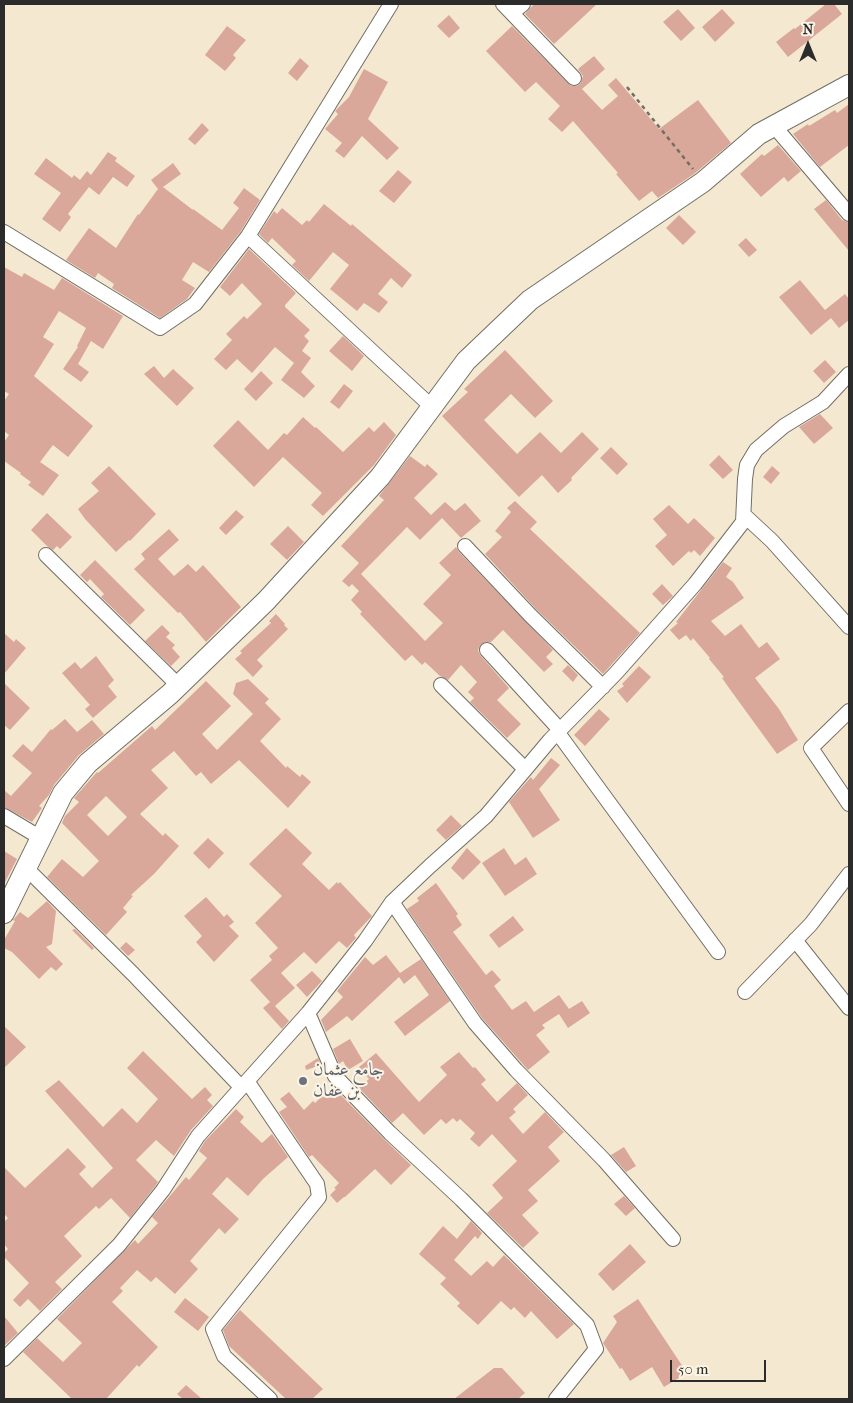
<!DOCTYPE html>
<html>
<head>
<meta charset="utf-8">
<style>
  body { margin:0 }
  #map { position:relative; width:853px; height:1403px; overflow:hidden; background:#f4e9d0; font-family:"IM FELL French Canon",serif }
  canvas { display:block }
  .frame { position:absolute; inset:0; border:5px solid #2b2b2b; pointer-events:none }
  .north { position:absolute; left:783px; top:20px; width:50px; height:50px; -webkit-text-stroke:4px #fcf5e5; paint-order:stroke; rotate:0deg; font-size:14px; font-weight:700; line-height:20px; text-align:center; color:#2b2b2b }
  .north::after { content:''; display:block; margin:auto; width:18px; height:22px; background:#2b2b2b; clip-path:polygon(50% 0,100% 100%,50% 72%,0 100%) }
  .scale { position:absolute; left:670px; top:1360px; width:96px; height:22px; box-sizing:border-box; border:2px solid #2b2b2b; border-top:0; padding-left:6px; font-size:15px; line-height:18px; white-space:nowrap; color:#2b2b2b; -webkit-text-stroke:4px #fcf5e5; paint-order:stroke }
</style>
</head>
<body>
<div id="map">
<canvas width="853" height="1403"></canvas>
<div class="frame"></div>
<div class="north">N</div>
<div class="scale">50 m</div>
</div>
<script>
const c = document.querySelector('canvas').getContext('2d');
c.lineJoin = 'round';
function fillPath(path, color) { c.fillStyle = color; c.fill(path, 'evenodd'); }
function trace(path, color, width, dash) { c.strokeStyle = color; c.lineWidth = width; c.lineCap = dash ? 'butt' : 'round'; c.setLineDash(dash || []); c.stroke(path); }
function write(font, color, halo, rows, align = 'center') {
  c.font = font + ' "IM FELL French Canon",Amiri,serif'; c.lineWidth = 4; c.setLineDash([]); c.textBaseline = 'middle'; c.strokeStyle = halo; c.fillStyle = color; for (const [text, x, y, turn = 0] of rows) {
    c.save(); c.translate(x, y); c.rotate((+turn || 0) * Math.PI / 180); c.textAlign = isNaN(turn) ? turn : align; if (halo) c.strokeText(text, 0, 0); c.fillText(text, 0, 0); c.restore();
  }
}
fillPath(new Path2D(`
  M534,4H597L554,44L525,14Z
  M826,4H834L842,14L788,57L776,42L794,28L795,29Z
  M678,9L695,28L681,41L663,22Z
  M722,9L735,23L715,42L702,27Z
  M449,15L460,28L449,38L437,26Z
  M227,26L246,40L233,55L236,58L225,71L205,55Z
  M512,26L571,86H577L580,84L583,76L578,69L594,56L605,69L582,89L602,110L618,96L608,85L616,78L659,129L698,100L731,143L694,174L658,198L652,191L639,201L616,174L618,173L573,121L562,132L548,119L560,106L536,82L525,92L486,51Z
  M300,58L309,66L297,81L288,73Z
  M364,69L388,82L368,119L399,148L387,160L362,136L344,158L335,151L342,143L325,129L338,114L335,111L349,97Z
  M849,104V145L820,167L793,134L808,124L809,126L835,110L837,113Z
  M202,123L209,130L195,145L188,139Z
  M778,145L801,171L788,182L784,177L761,197L740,174L762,154L764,156Z
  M108,152L117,158L115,161L135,176L127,187L113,177L99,195L89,187L68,214L71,217L60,232L42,219L61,193L34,174L46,158L72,178L74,175L80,180L87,171L91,175Z
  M173,163L181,174L163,187L193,210V209L222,230L239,208L233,203L244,188L260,200L241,231L209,272L193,262L182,280L195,288L187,299L160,318L112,288L114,284L98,273L95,278L66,260L89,228L116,248L138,214L139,215L158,189L151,180Z
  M398,170L412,182L394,203L379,191Z
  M826,200L842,220L849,223V251L814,209Z
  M324,204L351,226L352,224L412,275L402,288L391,278L378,294L388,302L379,313L364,303L357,311L330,289L349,265L333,252L309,281L292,265L296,261L272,238L268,243L259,234L274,211L277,214L282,208L302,225L307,220L309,222Z
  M679,215L696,232L683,245L666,228Z
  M746,238L757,250L749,257L738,245Z
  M249,249L296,293L285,305V307L310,330L304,336L309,341L302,351L311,358L301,372L315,386L304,398L281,380L294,363L275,347L252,373L237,359L226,370L214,359L232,340L226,334L244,316L247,319L262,304L242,283L230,296L220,287Z
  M4,267L22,277L24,273L54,290L62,278L123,316L103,349L91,341L78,364L89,372L81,382L63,369L78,347L77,346L86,328L59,311L43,337L54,344L34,376L93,426L68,457L53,445L40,462L59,475L43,496L28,485L31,482L20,474L21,473L4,461V442L9,435L4,431V401L9,394L4,391Z
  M800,280L825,310L845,294L849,299V320L839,328L831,318L811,335L779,297Z
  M343,336L364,356L352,371L329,351Z
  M505,350L553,401L535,418L511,394L484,420L517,454L540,432L561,453L582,432L599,449L571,478L572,480L558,493L542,475L519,497L442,416L468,392L464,389Z
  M825,360L836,372L824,383L813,371Z
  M154,366L164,378L173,369L194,388L177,406L144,374Z
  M261,371L273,383L256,401L244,389Z
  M344,384L353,391L339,409L330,402Z
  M820,414L833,428L814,444L799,427Z
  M303,417L315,428L316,427L343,452L369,427L374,432L384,422L396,435L374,465L323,516L311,505L322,493L283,457L254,487L213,446L238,420L268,450L284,433L287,435Z
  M611,447L628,464L617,475L600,458Z
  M719,455L733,470L723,479L709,465Z
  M410,456L425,467L427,464L438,474L414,498L431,515L445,502L455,511L465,503L481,521L461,538L442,518L420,540L407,527L361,574L425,641L443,623L423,604L451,575L439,563L456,547L459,552L553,650L546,657L553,664L544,672L503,630L491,642H485L479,647L478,651L481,656L509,688L497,700L521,724L507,738L470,702L474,698L468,692L477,682L461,665L448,680L440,676L425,662L422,665L412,655L405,661L360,614L362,612L351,600L359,591L352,584L349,587L342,581L359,563L341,546L384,500L379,496Z
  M109,466L156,514L130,541L129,540L116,552L85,519L78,509L99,491L91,483Z
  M772,466L780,473L771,484L763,477Z
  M515,501L537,522L530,529L640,633L603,674L536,609L485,554L502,537L495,531L511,512L507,508Z
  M669,505L688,524L694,518L715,538L700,556L694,550L691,553L689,551L673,566L655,546L667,535L653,519Z
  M236,510L244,517L226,535L219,528Z
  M47,513L72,537L60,549L57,546L53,550L47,546L31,530Z
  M288,526L304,542L287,560L270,544Z
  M169,529L179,540L158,559L174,576L188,564L196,572L203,565L241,607L206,642L180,612L178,613L134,569L145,559L141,554Z
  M95,560L145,610L130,625L101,597L104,594L90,579L87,582L80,575Z
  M723,562L732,568L726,577L733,582L744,598L711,621L725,636L741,624L759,648L767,642L780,659L755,678L779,709L798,740L777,754L729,688L722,678L724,677L709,659L710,658L693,638L691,641L686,635L679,640L670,630L678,623L676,622Z
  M662,584L673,596L663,605L652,594Z
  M276,614L285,624L284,625L288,629L257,660L263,666L253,677L235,659L242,653L240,651L271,623L269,621Z
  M162,625L170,633L166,637L175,645L172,648L180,657L171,666L145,641Z
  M4,633L14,642L16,639L26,648L4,674Z
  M96,656L114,680L108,686L117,697L93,718L85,709L90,705L62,673L75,662L81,669Z
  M568,665L578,675L573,682L562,671Z
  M639,666L651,677L627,703L617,691L624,686L622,684Z
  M248,679L269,699L265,703L281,719L260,741L286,768L287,766L300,777L302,774L311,782L288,808L239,760L211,784L201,772L196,776L174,751L151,770L168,788L140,814L163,836L165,833L179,846L154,874L131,895L133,896L123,908L127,912L106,935L47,877L62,859L83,877L99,861L62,823L65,816L79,802L74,798L97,772L98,773L152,726L155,730L206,681L231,706L202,734L217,750L253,714L233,694L236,683ZM106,796L127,817L108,836L87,815Z
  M4,683L30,708L10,730L4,725Z
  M599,709L610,719L585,746L574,735Z
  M65,719L77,732L92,720L104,734L79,755L54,785L49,795L39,806L42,808L32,822L4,807V790L11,796L32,773L12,756L23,744L32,752L51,729L52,730Z
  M551,758L560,765L539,789L560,820L533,838L509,802L531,777L533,780Z
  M451,815L462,826L446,840L436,830Z
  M286,828L312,853L302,864L329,890L337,882L338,884L340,882L372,916L354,935L356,938L347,948L339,941L316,964L304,952L281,973L295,988L275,1006L289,1021L282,1029L263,1008L270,1002L250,980L272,960L269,956L278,948L255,923L282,896L249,864Z
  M208,838L224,853L209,869L193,853Z
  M467,848L481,862L463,880L451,868Z
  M504,848L515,865L526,857L537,874L505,896L482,863Z
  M4,851L17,859L4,884Z
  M436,883L458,914L456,916L462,925L453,932L486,975L492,970L501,980L494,986L512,1010L526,1001L534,1012L559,995L569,1009L582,1001L590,1013L568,1028L559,1014L542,1025L545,1028L536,1035L550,1052L528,1070L482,1018L407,909L419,901L417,898Z
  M206,897L224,917L227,914L234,922L229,926L239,936L214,962L196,942L202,936L184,916Z
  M47,901L56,911L52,944L46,947L63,964L56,971L51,967L39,979L12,952L4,948V940L15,921L13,920L20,912L28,918Z
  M513,916L524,930L499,948L489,935Z
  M75,929L94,948L92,950L72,930Z
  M126,942L135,950L128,956L120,948Z
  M386,955L400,973L421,959L450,1001L405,1036L394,1022L429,995L415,975L404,984L399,977L352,1021L347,1016L326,1032L321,1020L343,997L337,991L365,957L373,965Z
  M312,971L322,981L307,997L296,985Z
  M4,1026L26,1047L4,1068Z
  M350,1039L363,1061L348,1070L343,1061L339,1064L333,1049Z
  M143,1051L192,1099L205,1087L212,1095L207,1100L213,1106L191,1130L174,1156L156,1140L136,1160L158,1182L156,1185L130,1218L111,1198L99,1209L96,1206L64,1236L82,1256L55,1282L62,1289L40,1311L28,1299L20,1307L13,1300L29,1283L4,1257V1253L8,1249L4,1244V1222L8,1218L4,1214V1167L25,1188L68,1148L86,1167L79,1174L92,1188L113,1168L45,1091L59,1080L103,1127L122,1108L137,1123L158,1099L127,1068Z
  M459,1052L473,1068L475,1067L486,1080L481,1084L497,1102L517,1083L528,1095L513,1109L516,1112L509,1118L523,1134L545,1112L564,1132L548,1147L560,1161L528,1190L538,1201L522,1215L539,1233L523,1248L487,1213L503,1198L492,1185L517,1161L492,1134L479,1147L470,1139L475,1133L460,1119L457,1122L453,1118L446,1124L441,1119L424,1135L403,1113L392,1123L359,1088L369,1079L359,1067L376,1053L419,1102L447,1075L440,1067Z
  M318,1058L321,1065L306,1070L305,1066Z
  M333,1087L384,1139L411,1165L391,1185L375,1169L345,1197H344L337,1203L330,1195L336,1189L334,1188L339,1183L312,1155L309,1157L279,1112L287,1107L280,1099L289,1092L304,1110L313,1101L315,1103L322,1096L324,1097Z
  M236,1109L244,1117L240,1122L262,1143L272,1134L288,1157L263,1179L248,1196L227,1177L212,1194L239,1219L225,1234L219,1228L190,1261L198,1269L175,1294L156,1277L151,1282L137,1270L120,1288L123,1291L112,1302L158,1347L139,1367L137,1365L106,1399H72L23,1352L37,1338L63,1362L82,1343L57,1319L135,1240L138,1244L158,1223L152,1217L186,1177L189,1180L207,1158L199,1151L205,1141Z
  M624,1147L636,1166L626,1172L611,1155Z
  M624,1196L635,1208L626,1216L614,1204Z
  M471,1221L482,1233L478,1239L475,1236L454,1260L471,1276L487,1261L493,1267L504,1255L574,1324L557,1339L531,1311L525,1318L514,1307L511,1310L501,1301L478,1325L457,1306L460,1303L440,1284L446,1278L419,1254L443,1226L457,1239Z
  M630,1244L646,1262L613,1291L598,1274Z
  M185,1298L209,1317L198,1331L174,1312Z
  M638,1299L687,1373L664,1387L652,1367L630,1381L622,1368L620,1369L603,1343L617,1322L613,1316Z
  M240,1310L323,1389L312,1399H286L229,1346L223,1330Z
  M4,1316L18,1333L4,1346Z
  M494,1368H502L525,1393L518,1399H454Z
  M186,1385L202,1399H183L177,1394Z`), '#daa79b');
const street = new Path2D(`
  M503,4L574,78
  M512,13L523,4
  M774,126L849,214
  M4,232L160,328L195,304L248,236L391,4
  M248,236L432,407
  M744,515L772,541L849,627
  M465,546L530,615L603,687
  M46,555L179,686
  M487,650L560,730
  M441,685L525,769
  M849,711L811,748L849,804
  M558,733L718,952
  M4,816L41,838
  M26,868L133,974L241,1087
  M392,902L475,1023L516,1070L604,1160L673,1239
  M795,940L849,1008
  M745,992L811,924L849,874
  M308,1013L335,1076L390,1133L461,1199L587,1325L596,1349L556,1399
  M247,1081L317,1184L319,1197L213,1329L224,1356L270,1399
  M4,1359L119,1245L163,1190L198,1136L308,1013L365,941L392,902L430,866L486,816L550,740L616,673L695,584L743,522L745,479L747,465L756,450L784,426L823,402L849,374`);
const secondary = new Path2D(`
  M4,913L63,793L88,763L170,694L266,601L380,477L466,361L530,300L703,182L759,134L849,85`);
trace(street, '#716e65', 16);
trace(secondary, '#716e65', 22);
trace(new Path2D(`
  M627,87L693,169`), '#716e65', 2.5, [4, 4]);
trace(street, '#fff', 14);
trace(secondary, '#fff', 20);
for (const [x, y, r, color] of [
  [303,1081,5,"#6b7280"]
]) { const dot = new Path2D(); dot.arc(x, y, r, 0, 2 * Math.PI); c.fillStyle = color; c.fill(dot); trace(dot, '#fcf5e5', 2); }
write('18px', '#5b616d', '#fcf5e5', [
  ["جامع عثمان",313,1071],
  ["بن عفان",313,1092]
], 'left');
</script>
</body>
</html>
